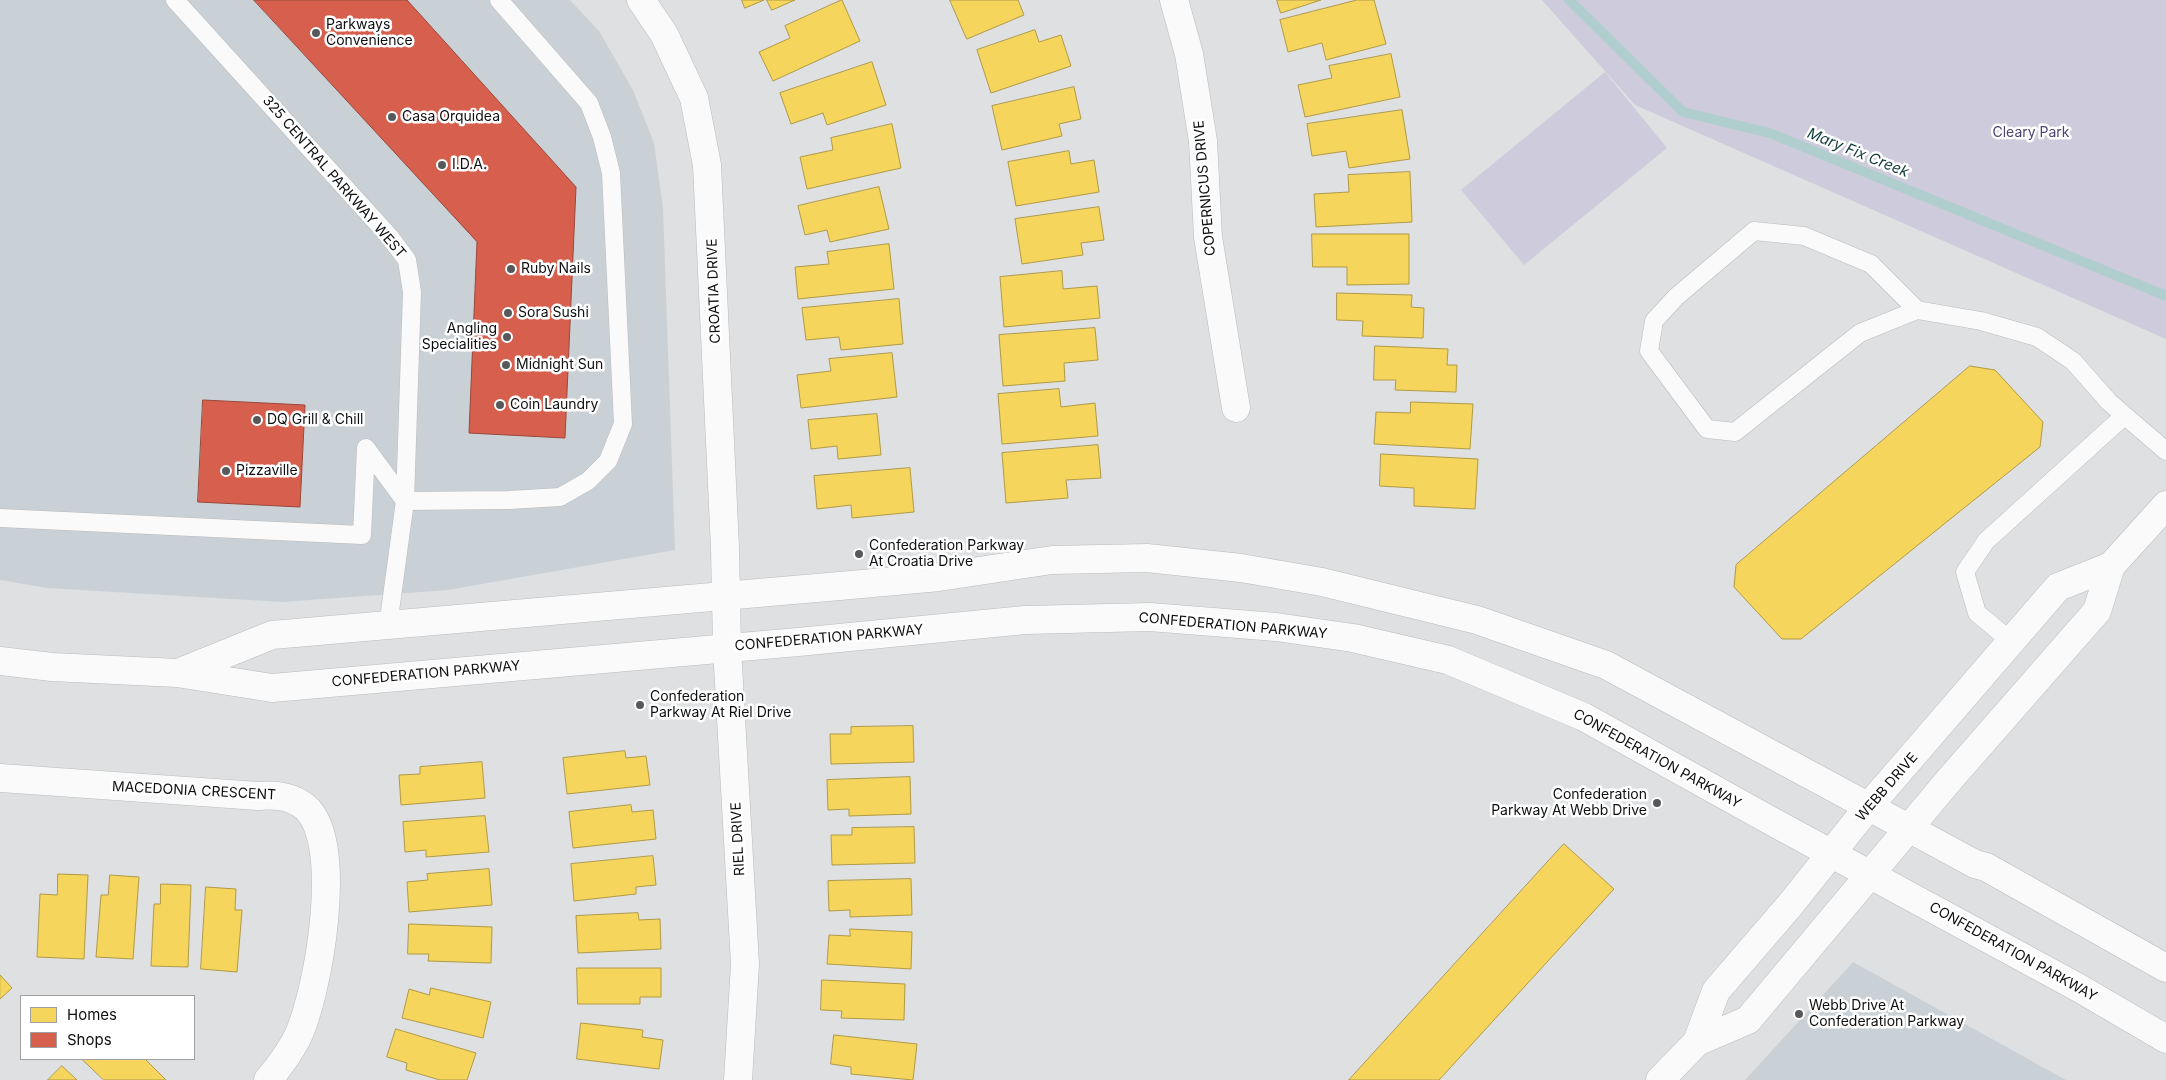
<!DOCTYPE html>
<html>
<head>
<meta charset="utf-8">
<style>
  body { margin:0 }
  #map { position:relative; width:2166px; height:1080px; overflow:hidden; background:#dee0e2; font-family:Inter,sans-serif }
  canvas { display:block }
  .legend { position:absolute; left:20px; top:995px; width:175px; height:65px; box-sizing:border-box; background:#fff; border:1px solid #9f9fa0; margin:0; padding:6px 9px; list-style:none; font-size:15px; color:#0e0f11 }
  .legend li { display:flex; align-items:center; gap:10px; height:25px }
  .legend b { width:25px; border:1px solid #9f9fa0 }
</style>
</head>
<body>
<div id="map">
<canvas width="2166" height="1080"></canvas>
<ul class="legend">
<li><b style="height:14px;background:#f6d55c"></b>Homes</li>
<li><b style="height:14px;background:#d6604d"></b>Shops</li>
</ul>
</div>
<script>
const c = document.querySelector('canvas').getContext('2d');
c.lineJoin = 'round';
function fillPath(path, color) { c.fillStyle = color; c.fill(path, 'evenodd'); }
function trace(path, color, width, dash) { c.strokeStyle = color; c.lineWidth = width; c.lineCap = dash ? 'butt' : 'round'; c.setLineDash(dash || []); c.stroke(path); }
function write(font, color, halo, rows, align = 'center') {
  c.font = font + ' Inter,sans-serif'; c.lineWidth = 5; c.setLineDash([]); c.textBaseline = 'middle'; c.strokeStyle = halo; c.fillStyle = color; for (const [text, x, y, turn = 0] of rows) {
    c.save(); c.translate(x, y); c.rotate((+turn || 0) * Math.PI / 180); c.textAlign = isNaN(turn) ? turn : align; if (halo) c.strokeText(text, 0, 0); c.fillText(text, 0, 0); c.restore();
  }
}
fillPath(new Path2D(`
  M0,0H570L599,31L633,90L654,143L663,208L675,550L448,590L282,602L47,588L0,580Z
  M1853,962L2066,1080H1745Z`), '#cad1d6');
fillPath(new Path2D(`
  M1542,0H2166V339L1635,105Z
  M1605,72L1667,148L1524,265L1461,190Z`), '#cdcbdc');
const homes = new Path2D(`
  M742,0H764L745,8Z
  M767,0H795L772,10Z
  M842,0L860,41L773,81L759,52L790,38L785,26Z
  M950,0H1018L1024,15L967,39Z
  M1277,0H1321L1281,13Z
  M1357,0H1374L1386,44L1326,60L1322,43L1288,52L1280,20Z
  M1035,30L1039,42L1061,35L1071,66L991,93L977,50Z
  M1391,54L1400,97L1305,117L1298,85L1332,78L1329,66Z
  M872,62L886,105L827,125L823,113L791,124L780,93Z
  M1074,87L1081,119L1059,124L1062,136L1002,150L992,106Z
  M1402,110L1410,159L1349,168L1346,151L1312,156L1307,124Z
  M892,124L901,168L807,189L800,157L833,150L831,138Z
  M1069,151L1071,164L1094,160L1099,192L1016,206L1008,162Z
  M1410,172L1412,222L1316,227L1314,194L1349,192L1348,175Z
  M879,187L889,229L830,242L827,230L805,235L798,206Z
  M1099,207L1104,240L1081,243L1083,255L1022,264L1015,219Z
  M1312,234H1409V284L1347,285V267H1313Z
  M889,244L894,289L798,299L795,267L829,264L827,252Z
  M1062,271L1063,289L1097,286L1100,318L1004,327L1000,277Z
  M1337,293L1412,295L1411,307L1424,308L1423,338L1362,336L1363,321L1337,320Z
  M899,299L903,344L841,350L839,337L806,340L802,308Z
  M1095,328L1098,360L1064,363L1065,381L1003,386L999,335Z
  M1375,346L1448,349L1447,365H1457L1456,392L1395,390L1396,380H1374Z
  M892,353L897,397L801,408L797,375L831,371L829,359Z
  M1970,366L1995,370L2043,422L2040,447L1801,639H1782L1734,587L1736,565Z
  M1059,389L1061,407L1095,403L1098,436L1002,444L998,394Z
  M1411,402L1473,404L1470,449L1374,444L1376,412L1410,413Z
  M877,414L881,455L838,459L837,446L811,449L808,420Z
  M1098,445L1101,478L1066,480L1068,498L1006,503L1002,453Z
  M1381,454L1478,459L1475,509L1414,506V488L1380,486Z
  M910,468L914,512L852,518L851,505L817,509L814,476Z
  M913,726L914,762L831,764L830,734H851V727Z
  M625,751L626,758L646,756L650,785L567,794L563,758Z
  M482,762L485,798L401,805L399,775L420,774V767Z
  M910,777L911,814L849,816V809L828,810L827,780Z
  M631,805L632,812L653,810L656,839L573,848L569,812Z
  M485,816L489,852L426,857V850L405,852L403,822Z
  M914,827L915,863L832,865L831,835H852V828Z
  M1564,844L1614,889L1439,1080H1349Z
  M653,856L656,885L636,887V894L574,901L571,864Z
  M489,869L492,905L409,912L407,882L428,880L427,874Z
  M58,874L88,875L84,959L37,957L40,894L57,895Z
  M110,875L139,877L133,959L96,957L101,895H108Z
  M911,879L912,915L850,917V910L829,911L828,881Z
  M161,884L191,885L188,967L151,966L154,904H160Z
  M206,887L236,889L235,910H242L237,972L201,969Z
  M638,913L639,920L660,919L661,949L578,953L576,916Z
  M409,924L492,927L491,963L428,961L429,954H408Z
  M850,929L912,932L911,969L827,964L829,935L850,936Z
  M577,968H661V997H640V1004H578Z
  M0,975L12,988L0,999Z
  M822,980L905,984L904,1020L841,1018L842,1011L821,1010Z
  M431,988L491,1002L483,1038L402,1018L409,989L429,995Z
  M581,1023L643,1030L642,1037L663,1040L659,1069L577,1059Z
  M396,1029L476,1053L467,1080H440L406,1070L407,1063L387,1057Z
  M834,1035L917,1044L913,1080L851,1074V1067L831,1064Z
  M82,1059H145L166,1080H104Z
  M62,1066L77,1080H48Z`);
fillPath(homes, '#f6d55c');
trace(homes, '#b09a46', 1);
const shops = new Path2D(`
  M254,0H407L576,187L565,438L469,433L477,242Z
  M203,400L305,405L300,507L198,502Z`);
fillPath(shops, '#d6604d');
trace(shops, '#9a483b', 1);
trace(new Path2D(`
  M1569,0L1683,112L1770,133L2166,296`), '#b0cece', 10);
const lane = new Path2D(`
  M175,0L389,236L407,260L412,292L405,501L388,626
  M1754,231L1804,236L1871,264L1917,310L1860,333L1735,432L1707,429L1649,351L1654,321L1676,297Z
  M1917,310L1981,321L2037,337L2073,361L2109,402L2166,451
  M366,448L405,501L509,500L560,497L588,481L608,461L623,424L611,173L602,137L589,103L499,0
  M0,518L362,535L366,448
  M2012,642L1977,613L1965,572L1986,541L2124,416`);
const street = new Path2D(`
  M641,0L664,34L694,98L707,165L725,548L727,648L745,964L738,1080
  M1174,0L1189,54L1203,141L1208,237L1236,408
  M0,778L258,796C273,795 287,795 301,804C348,833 318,998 296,1040C289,1053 278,1068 268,1080
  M1697,1042L1716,991L1790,905L1869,806L2058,587L2111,566
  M1660,1080L1697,1042L1748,1020L1950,779L2097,611L2111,566L2166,505`);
const secondary = new Path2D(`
  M0,661L52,667L177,673L272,688L798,642L1025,620L1150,617L1276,627L1353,638L1448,660L1584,717L1773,822L2079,988L2166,1039
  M178,673L272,635L851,585L939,577L1052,560L1147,558L1241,568L1322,582L1477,620L1606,665L1975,864L1986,867L2166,968`);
trace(lane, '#b9bbbc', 19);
trace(street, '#b9bbbc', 29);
trace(secondary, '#b9bbbc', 29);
trace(lane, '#fafafb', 18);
trace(street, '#fafafb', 28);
trace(secondary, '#fafafb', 28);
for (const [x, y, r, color] of [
  [316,33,5,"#57585a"],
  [392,117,5,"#57585a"],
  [442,165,5,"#57585a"],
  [511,269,5,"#57585a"],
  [508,313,5,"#57585a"],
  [507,337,5,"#57585a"],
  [506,365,5,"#57585a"],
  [500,405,5,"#57585a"],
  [257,420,5,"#57585a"],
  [226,471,5,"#57585a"],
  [859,554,5,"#57585a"],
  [640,705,5,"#57585a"],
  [1657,803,5,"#57585a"],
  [1799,1014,5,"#57585a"]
]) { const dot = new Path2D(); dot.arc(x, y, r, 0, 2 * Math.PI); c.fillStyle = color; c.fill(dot); trace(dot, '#fff', 2); }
write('14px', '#0e0f11', '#fff', [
  ["Parkways",326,25],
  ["Convenience",326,41],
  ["Casa Orquidea",402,117],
  ["I.D.A.",452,165],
  ["Ruby Nails",521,269],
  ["Sora Sushi",518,313],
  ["Angling",497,329,"right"],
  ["Specialities",497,345,"right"],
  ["Midnight Sun",516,365],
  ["Coin Laundry",510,405],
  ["DQ Grill & Chill",267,420],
  ["Pizzaville",236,471],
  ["Confederation Parkway",869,546],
  ["At Croatia Drive",869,562],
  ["Confederation",650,697],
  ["Parkway At Riel Drive",650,713],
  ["Confederation",1647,795,"right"],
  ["Parkway At Webb Drive",1647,811,"right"],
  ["Webb Drive At",1809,1006],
  ["Confederation Parkway",1809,1022]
], 'left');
write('14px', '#4f4472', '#fff', [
  ["Cleary Park",2031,133]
]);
write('14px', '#0e0f11', '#fff', [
  ["325 CENTRAL PARKWAY WEST",334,177,49],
  ["COPERNICUS DRIVE",1205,188,-95],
  ["CROATIA DRIVE",714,291,-92],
  ["CONFEDERATION PARKWAY",1233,626,5],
  ["CONFEDERATION PARKWAY",829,638,-5],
  ["CONFEDERATION PARKWAY",426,674,-5],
  ["CONFEDERATION PARKWAY",1657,759,29],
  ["WEBB DRIVE",1887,787,-49],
  ["MACEDONIA CRESCENT",194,791,3],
  ["RIEL DRIVE",738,839,-93],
  ["CONFEDERATION PARKWAY",2013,952,29]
]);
write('italic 15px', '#143d3c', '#fff', [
  ["Mary Fix Creek",1858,153,22]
]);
</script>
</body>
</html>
